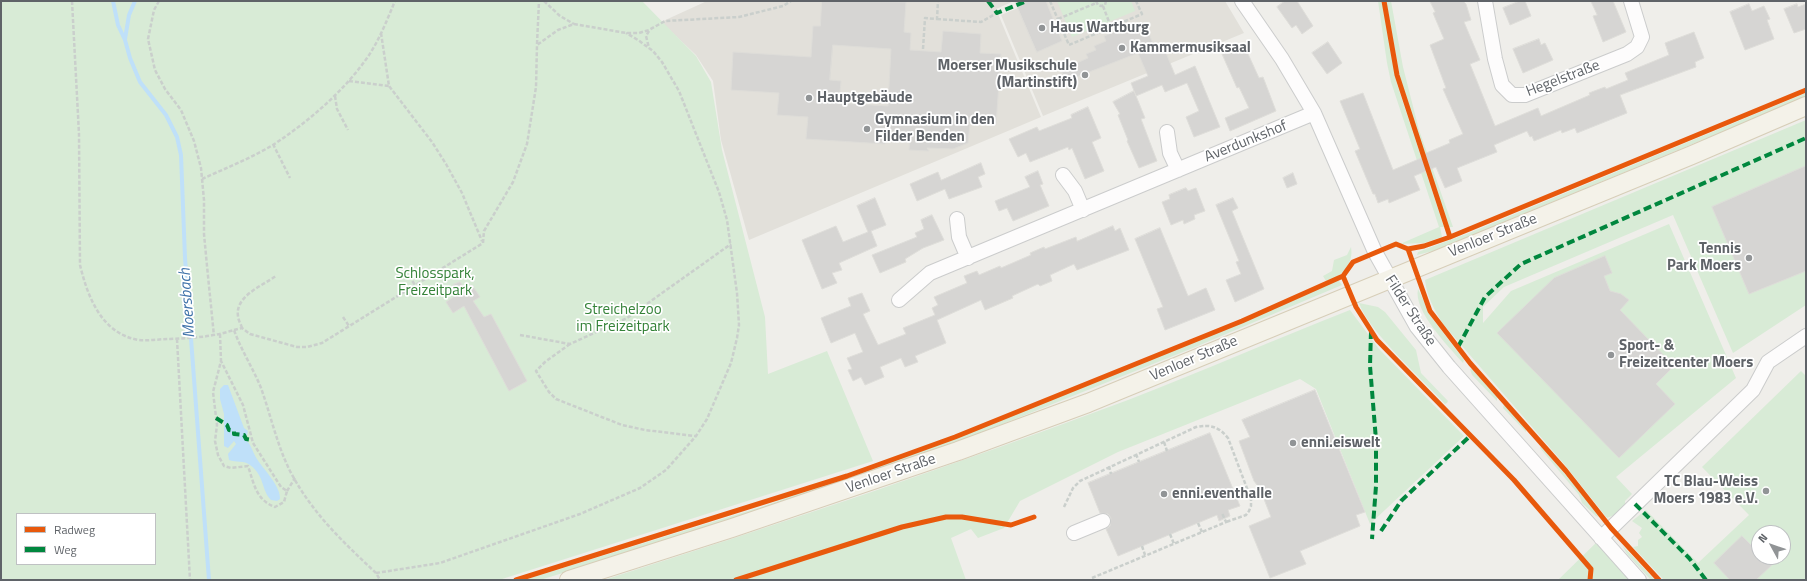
<!DOCTYPE html>
<html>
<head>
<meta charset="utf-8">
<style>
  body { margin:0 }
  #map { position:relative; width:1807px; height:581px; overflow:hidden; background:#efeeea; font-family:"Titillium Web",sans-serif }
  canvas { display:block }
  .frame { position:absolute; inset:0; border:2px solid #5f6368; pointer-events:none }
  .legend { position:absolute; left:16px; top:513px; width:140px; height:52px; box-sizing:border-box; background:#fff; border:1px solid #bfc1c3; margin:0; padding:5px 7px; list-style:none; font-size:12px; color:#5f6368 }
  .legend li { display:flex; align-items:center; gap:8px; height:20px }
  .legend b { width:20px; border:1px solid #bfc1c3 }
  .north { position:absolute; left:1751px; top:525px; width:40px; height:40px; box-sizing:border-box; background:#fff; border:1px solid #bfc1c3; border-radius:50%; rotate:310deg; font-size:11px; font-weight:700; line-height:16px; text-align:center; color:#5f6368 }
  .north::after { content:''; display:block; margin:auto; width:14px; height:18px; background:#919496; clip-path:polygon(50% 0,100% 100%,50% 72%,0 100%) }
</style>
</head>
<body>
<div id="map">
<canvas width="1807" height="581"></canvas>
<div class="frame"></div>
<ul class="legend">
<li><b style="height:5px;background:#e8590c"></b>Radweg</li>
<li><b style="height:5px;background:#00873e"></b>Weg</li>
</ul>
<div class="north">N</div>
</div>
<script>
const c = document.querySelector('canvas').getContext('2d');
c.lineJoin = 'round';
function fillPath(path, color) { c.fillStyle = color; c.fill(path, 'evenodd'); }
function trace(path, color, width, dash) { c.strokeStyle = color; c.lineWidth = width; c.lineCap = dash ? 'butt' : 'round'; c.setLineDash(dash || []); c.stroke(path); }
function write(font, color, halo, rows, align = 'center') {
  c.font = font + ' "Titillium Web",sans-serif'; c.lineWidth = 3.5; c.setLineDash([]); c.textBaseline = 'middle'; c.strokeStyle = halo; c.fillStyle = color; for (const [text, x, y, turn = 0] of rows) {
    c.save(); c.translate(x, y); c.rotate((+turn || 0) * Math.PI / 180); c.textAlign = isNaN(turn) ? turn : align; if (halo) c.strokeText(text, 0, 0); c.fillText(text, 0, 0); c.restore();
  }
}
fillPath(new Path2D(`
  M707,1H1014L996,9L1041,117L749,240L721,140L713,81L696,55L661,22Z
  M1035,1H1225L1244,33L1043,116L1001,15Z`), '#e2e0da');
fillPath(new Path2D(`
  M1,1H642L696,56L711,82L722,150L765,317L768,374L827,351L873,461L499,580H1ZM17,514H155V564H17Z
  M1057,1H1131L1135,11L1072,37Z
  M1378,1H1382L1397,84L1444,227H1440L1442,237L1424,243L1400,244L1439,227L1391,82L1387,63Z
  M1386,1H1391L1403,67L1419,130L1453,227H1449L1445,217L1401,83Z
  M1806,93V97L1470,236L1433,251L1417,255L1418,252L1469,233Z
  M1806,120V305L1733,353L1673,215L1504,287L1483,307V323L1511,291L1669,224L1736,378L1616,477L1632,494L1625,501V506L1614,515L1607,518L1565,465L1443,324C1434,309 1427,297 1425,280Z
  M1351,247C1354,264 1342,277 1326,281L1323,276L1332,271L1334,260L1347,255Z
  M1336,281H1339L1342,285L1193,348L955,443L770,509L540,580H524L761,507L934,446L1246,321Z
  M1418,289L1432,318L1464,360L1463,363C1449,347 1413,311 1418,289Z
  M1359,303L1378,307L1385,312L1416,350L1421,373L1448,401L1447,403L1445,404C1423,380 1369,332 1359,303Z
  M1350,310L1379,349L1464,436L1370,524L1316,389L1300,379L1118,452L1020,501L1004,528L978,538L971,529L951,538L966,580H604C780,524 955,465 1128,400C1203,371 1276,339 1350,310Z
  M1470,369H1472L1497,397V401L1472,375Z
  M1801,371L1806,376V580H1664L1633,547L1638,546V540L1642,537L1639,533L1642,528L1632,521L1646,510L1698,563L1749,515L1702,467ZM1759,533H1783V557H1759Z
  M1504,404L1526,428V432L1503,408Z
  M1541,446L1585,498L1599,517L1596,516L1582,503L1579,495L1540,448Z
  M1601,538L1639,580H1558Z
  M1622,545L1655,580H1651L1627,554Z`), '#d8ebd6');
fillPath(new Path2D(`
  M224,385H228L244,428L248,431L246,440C251,444 253,453 257,459C263,469 281,486 280,499L277,501L271,500C261,490 265,476 250,465C244,460 236,463 229,460L228,454L236,444L234,441L228,448L224,446V414L220,399V389Z`), '#bfe0f9');
trace(new Path2D(`
  M113,1L118,25L125,40L130,58L140,82L166,115L177,137L181,155L185,258L209,580
  M125,39L129,15L135,1`), '#bfe0f9', 4);
const building = new Path2D(`
  M822,1L906,2L904,32L911,33L910,50L941,52L943,31L981,34L980,53L1001,54L996,125L970,123L968,143L953,149L927,148L929,151L909,150L910,138L886,136L885,144L806,139L808,117L777,115L779,93L731,90L733,52L811,57L813,26H820ZM833,45L891,49L888,106L839,103L841,81L830,80Z
  M1015,1H1046L1062,41L1037,52Z
  M1285,1H1297L1313,26L1302,34L1296,25L1292,28L1277,7Z
  M1430,1H1463L1466,4L1471,20L1464,22L1480,60L1470,64L1495,126L1538,108L1541,116L1590,95L1589,93L1605,87L1606,89L1628,80L1625,73L1669,55L1665,43L1694,32L1704,58L1695,62L1696,67L1620,95L1627,113L1577,133L1575,128L1562,133L1561,130L1534,141L1532,136L1530,137L1527,131L1494,145L1497,152L1457,168L1462,181L1445,188L1436,167L1414,176L1420,190L1389,203L1388,199L1378,203L1375,194H1373L1355,151L1360,149L1340,101L1363,93L1393,170L1426,156L1424,154L1450,143L1449,140L1463,134L1443,89L1446,88L1430,45L1444,39L1433,13L1435,12Z
  M1520,1H1525L1531,16L1510,25L1503,8Z
  M1591,1H1613L1626,32L1603,42L1593,16L1597,15Z
  M1749,4L1752,11L1764,6L1770,19L1767,20L1774,39L1745,50L1730,12Z
  M1797,4L1798,7L1806,4V29L1794,33L1784,9Z
  M1136,28L1137,30L1139,29L1140,32L1147,29L1154,46L1162,43L1175,75L1195,66L1220,127L1194,137L1186,117L1199,111L1187,83L1165,92L1162,85L1136,96L1131,83L1148,76L1138,53L1066,81L1061,70L1088,58L1086,54L1096,50L1094,46L1106,41L1104,36L1122,29L1124,33Z
  M1539,39L1541,45L1545,43L1553,60L1523,73L1513,49Z
  M1328,42L1342,63L1327,74L1312,53Z
  M1244,45L1259,78L1263,77L1276,111L1230,131L1225,118L1249,108L1239,87L1237,88L1222,54Z
  M1134,91L1145,118L1141,119L1157,161L1139,168L1127,141L1128,140L1118,115L1120,114L1113,102Z
  M1088,107L1101,138L1092,142L1104,171L1085,179L1072,148L1069,150L1068,147L1030,162L1026,153L1018,157L1009,139L1037,127L1039,131L1072,118L1071,115Z
  M981,163L985,174L978,177L982,187L949,199L945,189L917,201L910,184L938,172L941,180Z
  M1806,166V271L1749,294L1712,207Z
  M1038,171L1043,184L1040,185L1049,206L1013,221L1007,208L999,211L995,201L1030,187L1025,177Z
  M1293,173L1297,184L1287,188L1283,178Z
  M1186,188L1188,191L1196,188L1205,211L1194,215L1195,219L1184,224L1183,220L1171,225L1162,202L1170,199L1169,195Z
  M875,198L886,225L871,231L877,246L839,263L842,270L832,273L837,283L822,289L802,240L836,226L843,242L868,232L857,206Z
  M1233,198L1238,208L1232,211L1264,289L1235,302L1226,280L1241,274L1236,262L1239,261L1216,205Z
  M932,215L944,240L923,248L905,259L906,262L880,273L872,255L917,237L915,233L924,229L921,220Z
  M1113,226L1115,231L1120,228L1129,250L1077,270L1074,264L1050,275L1052,281L1040,286L1038,284L1012,296L1013,298L985,310L981,300L937,320L946,343L915,356L918,362L905,367L901,358L880,367L884,377L865,385L861,377L853,381L848,370L852,369L847,358L863,352L855,333L831,343L821,318L851,306L848,298L862,293L870,311L863,314L878,345L906,334L903,328L935,315L932,308L938,305L934,297L967,283L964,276L977,271L979,275L1000,266L1001,268L1031,255L1030,253L1044,247L1045,249L1076,237L1077,241Z
  M1160,228L1188,296L1206,288L1215,310L1165,330L1157,309L1163,307L1135,239Z
  M1605,256L1612,273L1604,276L1610,291L1621,294L1629,300L1620,310L1674,366L1656,384L1675,404L1619,458L1497,333L1554,278Z
  M460,282L465,289L472,285L480,297L473,301L484,317L491,314L527,381L509,391L464,306L453,313L446,302L458,294L453,285Z
  M1315,390L1365,512L1356,515L1360,526L1300,551L1306,564L1270,578L1249,526L1271,517L1260,489L1254,481L1239,441L1250,437L1242,420Z
  M1210,433L1240,506L1228,510L1230,516L1219,521L1217,515L1118,556L1106,529L1110,526L1111,518L1108,514L1100,513L1088,483Z
  M1742,536L1754,548L1759,543V557H1768L1774,563L1756,580H1730L1714,563Z`);
fillPath(building, '#d6d5d3');
trace(building, '#deddd9', 1);
const minor = new Path2D(`
  M1242,1L1282,59L1314,113L1375,252L1417,327L1449,367L1639,580
  M1485,1L1495,59L1502,85L1512,95H1525L1627,54L1637,47L1642,37L1631,1
  M1167,132L1170,153L1178,170
  M1063,175L1075,191L1083,210
  M957,219L959,237L968,258
  M899,300L930,273L1314,113
  M1074,533L1103,521
  M1601,538L1753,390L1768,362L1806,336`);
const major = new Path2D(`
  M569,580L732,528L958,451L1088,403L1692,155L1806,106`);
trace(minor, '#cbcccc', 16);
trace(major, '#d7ceb8', 20);
trace(new Path2D(`
  M72,1L79,134L80,265C88,298 102,334 139,340C149,341 160,339 170,339C193,338 212,337 234,330C241,350 253,368 261,388C271,416 277,445 290,471C312,513 342,541 376,573L380,580
  M159,1L154,10L148,39L155,70L165,89L181,110L194,141L201,168L204,200V234L207,266L214,336
  M544,1L560,16L574,24
  M1050,1L1069,45L1142,14L1136,1
  M1096,1L1098,5L1101,6L1105,5L1106,1
  M1103,6L1111,27
  M937,19L981,22L997,13
  M1058,19L1096,3
  M649,31L646,36L649,48
  M381,33L389,86L432,142L446,164L462,193L482,241
  M537,44L539,1
  M923,49L925,18L937,19L938,1
  M349,81L389,86
  M335,96L337,109L348,130
  M273,144L290,178
  M202,179C226,168 254,157 276,143C310,120 343,92 367,58C379,41 387,20 395,1
  M483,243L484,231L513,182L527,144L536,87L537,45L558,30L574,24L626,33H639L649,30L665,21L739,17L783,6L791,1
  M409,276L415,285
  M343,317L349,326
  M242,328C241,324 238,320 238,316C235,296 262,286 276,276
  M234,330L242,328L250,334L297,347H307L322,343L483,243
  M220,334L221,361L213,392L217,425L215,441L218,455L224,466L231,468L248,466C254,484 256,500 275,507L284,502L287,491L281,487L253,443L243,405L221,361
  M520,335L570,344L627,318L731,244
  M177,339L190,580
  M570,344L545,362L536,371L549,392L556,399L622,425L645,430L695,436
  M1164,442L1167,451
  M1136,454L1139,462
  M1109,466L1111,474
  M287,491L295,478
  M1064,507L1073,488L1080,481L1196,427C1211,424 1219,427 1228,438L1251,499V506L1249,511L1246,515L1226,522
  M1198,523L1202,532
  M1170,534L1174,544
  M1142,546L1145,555
  M376,573L440,563L580,514L640,488L666,470L696,436L707,419L731,363L737,338L739,325L737,293L727,220L719,192L679,91L662,62L653,51L638,40L626,33
  M1092,578L1226,522L1222,513
  M736,580L902,527L946,517H962L1011,525L1034,517`), '#cacfcc', 2.5, [4, 2]);
trace(minor, '#fdfcfc', 14);
trace(major, '#f4f2e9', 18);
trace(new Path2D(`
  M988,1L997,13L1027,1
  M1371,331L1370,366L1376,440V486L1372,539
  M1458,347L1485,297L1521,264L1806,138
  M216,418L227,425L229,430L234,431V434L244,435L246,439L252,440
  M1635,504L1689,558L1706,580
  M1381,531L1401,501L1470,436`), '#00873e', 4, [8, 4]);
trace(new Path2D(`
  M1384,1L1397,75L1450,237
  M1408,249L1430,311L1470,363L1566,471L1611,528L1659,580
  M1343,276L1356,307L1377,340L1514,480L1591,569L1590,580
  M516,580L847,476L955,437L1242,321L1343,276L1353,262L1396,244L1408,249L1424,246L1450,237L1806,90
  M736,580L902,527L946,517H962L1011,525L1034,517`), '#e8590c', 5);
for (const [x, y, r, color] of [
  [1042,28,4,"#919496"],
  [1122,48,4,"#919496"],
  [1085,75,4,"#919496"],
  [809,98,4,"#919496"],
  [867,129,4,"#919496"],
  [1749,258,4,"#919496"],
  [1611,355,4,"#919496"],
  [1293,443,4,"#919496"],
  [1766,491,4,"#919496"],
  [1164,494,4,"#919496"]
]) { const dot = new Path2D(); dot.arc(x, y, r, 0, 2 * Math.PI); c.fillStyle = color; c.fill(dot); trace(dot, '#fff', 1.5); }
write('bold 15px', '#5f6368', '#fff', [
  ["Haus Wartburg",1050,28],
  ["Kammermusiksaal",1130,48],
  ["Moerser Musikschule",1077,66,"right"],
  ["(Martinstift)",1077,83,"right"],
  ["Hauptgebäude",817,98],
  ["Gymnasium in den",875,120],
  ["Filder Benden",875,137],
  ["Tennis",1741,249,"right"],
  ["Park Moers",1741,266,"right"],
  ["Sport- &",1619,346],
  ["Freizeitcenter Moers",1619,363],
  ["enni.eiswelt",1301,443],
  ["TC Blau-Weiss",1758,482,"right"],
  ["Moers 1983 e.V.",1758,499,"right"],
  ["enni.eventhalle",1172,494]
], 'left');
write('15px', '#5f6368', '#fff', [
  ["Hegelstraße",1563,79,-21],
  ["Averdunkshof",1246,142,-22],
  ["Venloer Straße",1493,236,-22],
  ["Filder Straße",1410,311,57],
  ["Venloer Straße",1194,359,-23],
  ["Venloer Straße",891,474,-19]
]);
write('15px', '#348238', '#fff', [
  ["Schlosspark,",435,274],
  ["Freizeitpark",435,291],
  ["Streichelzoo",623,310],
  ["im Freizeitpark",623,327]
]);
write('italic 16px', '#4174aa', '#fff', [
  ["Moersbach",188,303,-94]
]);
</script>
</body>
</html>
